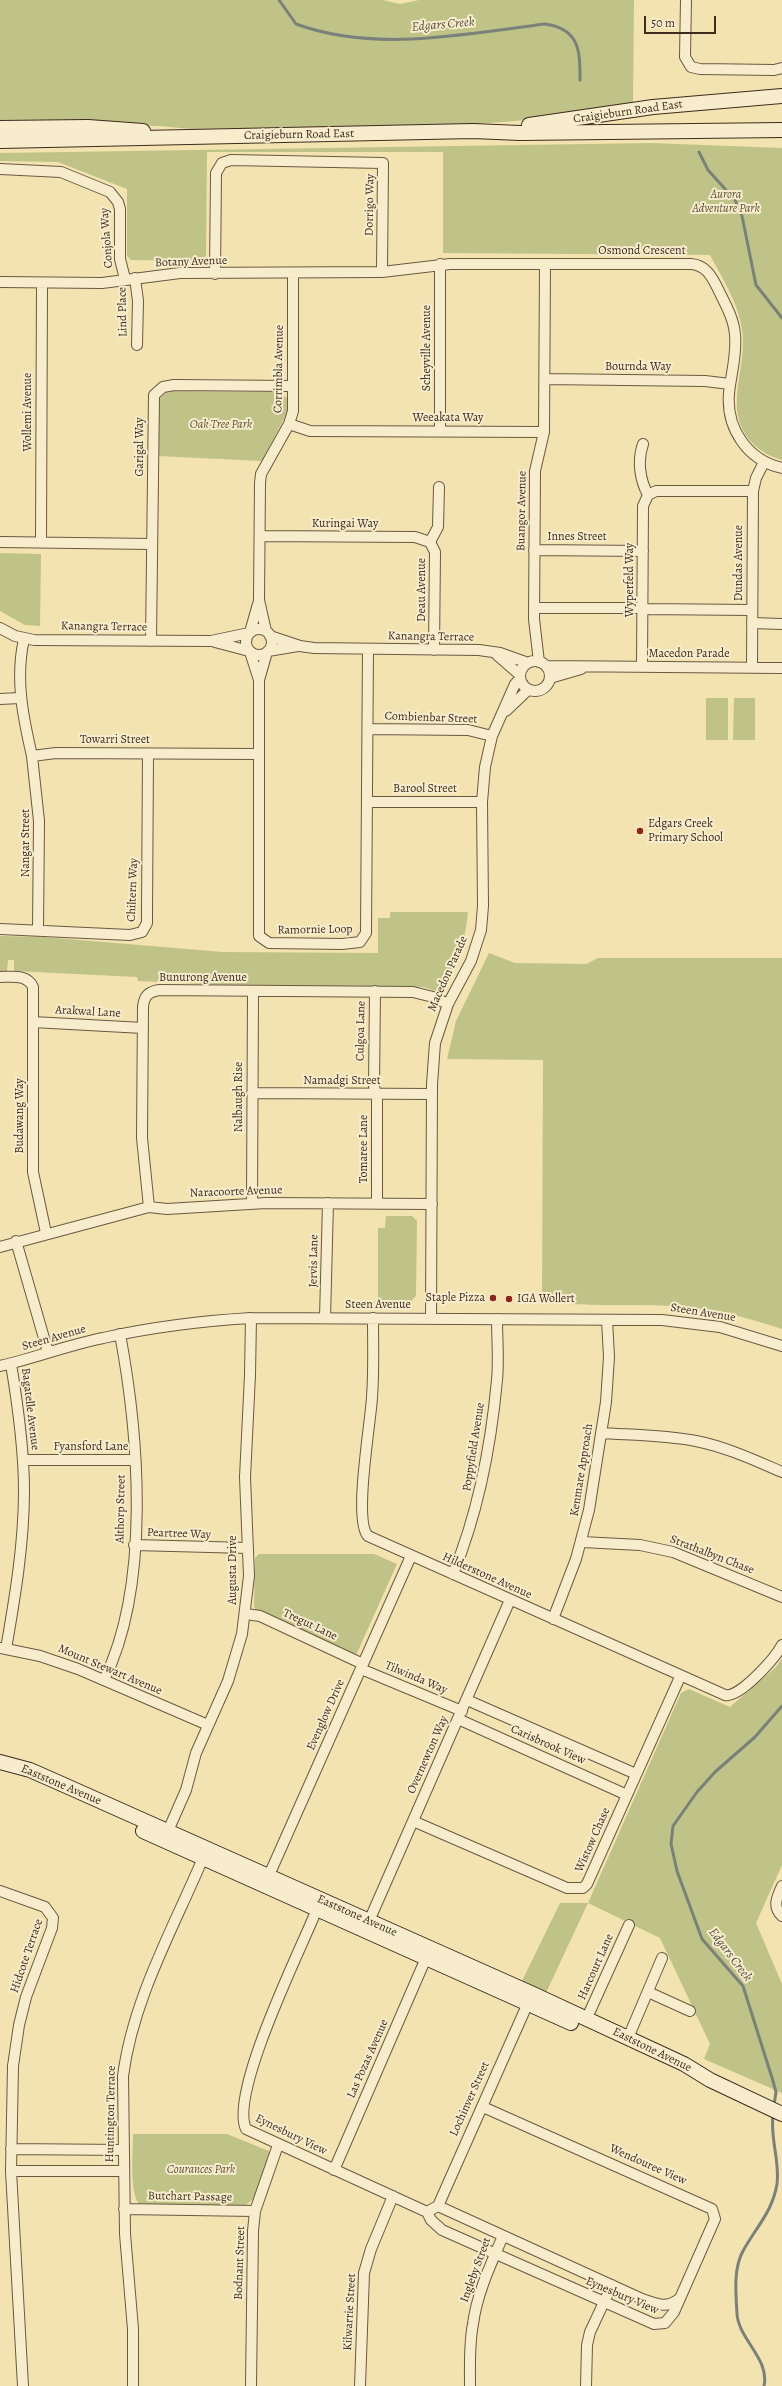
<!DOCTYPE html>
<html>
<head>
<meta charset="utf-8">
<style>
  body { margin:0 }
  #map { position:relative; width:782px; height:2386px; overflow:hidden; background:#f3e3b0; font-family:Alegreya,serif }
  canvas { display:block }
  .scale { position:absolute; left:644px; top:16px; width:72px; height:18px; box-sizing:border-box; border:2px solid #3e2a1f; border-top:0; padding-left:5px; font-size:12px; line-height:14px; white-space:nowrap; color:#3e2a1f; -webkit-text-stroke:3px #f7edcc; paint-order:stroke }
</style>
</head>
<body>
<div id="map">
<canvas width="782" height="2386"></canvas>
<div class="scale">50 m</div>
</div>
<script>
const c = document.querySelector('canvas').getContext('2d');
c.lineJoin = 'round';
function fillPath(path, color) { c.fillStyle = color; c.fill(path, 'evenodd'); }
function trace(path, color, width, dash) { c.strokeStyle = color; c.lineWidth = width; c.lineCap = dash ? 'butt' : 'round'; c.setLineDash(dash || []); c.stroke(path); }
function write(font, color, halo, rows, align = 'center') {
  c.font = font + ' Alegreya,serif'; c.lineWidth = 4; c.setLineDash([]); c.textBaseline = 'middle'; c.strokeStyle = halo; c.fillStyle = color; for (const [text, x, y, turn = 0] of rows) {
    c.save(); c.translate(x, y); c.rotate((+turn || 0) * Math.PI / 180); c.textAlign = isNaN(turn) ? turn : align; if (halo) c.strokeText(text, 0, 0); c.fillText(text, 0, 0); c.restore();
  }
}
fillPath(new Path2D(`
  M0,0H383L400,4L419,0H634L633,104L540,119L477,124L191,129L159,126L0,123Z
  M651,143L782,148V460C768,456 756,449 747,437C724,403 748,367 742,330C739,304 722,278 710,255L443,253V152H207L206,256L201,261L131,260L127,256V189L58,162L0,161V153Z
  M168,391L279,392L287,398V413L262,461L158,456V400Z
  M0,553L41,554L40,626L25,625L0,611Z
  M706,698H728V740H706Z
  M734,698H755V740H733Z
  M390,912H468C466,935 457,978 436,991L423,987L224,985L138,981L137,977L14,971V960H8L7,971H0V936L44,937L223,952L378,953V918H390Z
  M489,953L515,963L586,964L598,958H782V1329C747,1317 710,1308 672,1306C629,1303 585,1308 542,1301L543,1060L447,1059L456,1021Z
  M386,1216H412L417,1221L416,1296L409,1303L378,1302V1228H385Z
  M259,1554H374L397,1564L357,1653L354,1655L257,1611L254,1607L255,1558Z
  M782,1658V1865L756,1923L782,1984V2093L704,2059L710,2044L660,1938L588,1903L545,1995L521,1983L560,1903H588L681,1693L689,1689L730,1707L776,1667Z
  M133,2134H227L269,2151V2156L254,2198L245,2206L139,2204C129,2191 133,2151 133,2134Z`), '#bfc388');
trace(new Path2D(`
  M279,0L296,24C375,53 464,34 545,24C580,29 580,51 580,80
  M699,152L708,170L735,200L742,216L756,285L782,318
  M774,2105L776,2092L773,2081L743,1986L702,1939L677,1871L671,1844L673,1826L697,1792L715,1772L755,1737L782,1706
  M764,2386C770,2359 739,2340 737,2314C736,2294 733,2269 743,2251C756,2227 772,2213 777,2184C780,2161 770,2139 773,2115`), '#79817a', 3);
const street = new Path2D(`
  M686,0L685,57L691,67L700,69L774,70L782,68
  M0,169L61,172L110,192L118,202L120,209V259L125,279
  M215,274L216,173L222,163L231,160L383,163L382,272L450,264H691C705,265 711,275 717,287C724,302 734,318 735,335C737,355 731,374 729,393C726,428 747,460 782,468
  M135,278L138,301L137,345
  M0,282L102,283L180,273L382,272
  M545,379L705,381L730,384
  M289,424L310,431L544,432
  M440,431V264
  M643,444C637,461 640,480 648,495
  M260,536L415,537L430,542
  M0,542L152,544
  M41,543L42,283
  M534,550L643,551
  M535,608H643
  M643,609L752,610
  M752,623L782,624
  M0,628L15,636L34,640L211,641L249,633
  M246 642a13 13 0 1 1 26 0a13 13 0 1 1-26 0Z
  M266,631L259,600L260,483L261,474L289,424L293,411V274
  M250,632L258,604
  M270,636L300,646L314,648L479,650L500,653L528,663
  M24,639C15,679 23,717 32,756L56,753L258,754
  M151,641L154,395L163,387L174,385L293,386
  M215,642L249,651
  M434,650L435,552L430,542L438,527L439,487
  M268,651L298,646
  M250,652L259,680V936L269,943L342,944L360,942L366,933L368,649
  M497,655L520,675
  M520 676a15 15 0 1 1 30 0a15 15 0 1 1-30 0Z
  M539,662L534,619L535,471L544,432L545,264
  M546,666L782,668
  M642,667L643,506L648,495L656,491H753
  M752,667L753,491L756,478L764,462
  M550,678L581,669
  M259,680L267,652
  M0,699L20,698
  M506,711L528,690
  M368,729L468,730L492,736
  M32,756L39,821L38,929
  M367,802H482
  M0,929L130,935L142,932L147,923V914L148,754
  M0,977C12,977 27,974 33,987V1172L46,1233
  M375,991L374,1086L377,1099V1204
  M33,1022L143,1028
  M252,1093L432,1094
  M252,1204L253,991
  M149,1207L142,1138L143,1007C144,996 148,992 159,990L413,992L433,997L448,1004
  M16,1241L48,1352
  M0,1247L149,1207L167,1209L266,1203L432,1204
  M325,1318L328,1203
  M373,1318C373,1345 374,1371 372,1397C371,1421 353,1521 368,1536L725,1695C740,1698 775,1658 782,1645
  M431,1319L432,1084L435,1043L448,1004L471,961L481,930L483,906L482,802L485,767L492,736L515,684L520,679
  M0,1366C35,1358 68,1345 103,1338C152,1327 201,1321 251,1318L662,1320L720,1327L782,1346
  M601,1433C633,1435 665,1435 696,1441C726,1447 754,1460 782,1472
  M23,1460H135
  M582,1542L640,1545L673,1552L782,1597
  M134,1545L248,1548
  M453,1574C478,1513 491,1446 497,1380C499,1360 497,1339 497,1319
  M246,1614L260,1616L363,1664
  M553,1619L576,1559L589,1510L606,1402L609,1357L607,1320
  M1,1648L40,1656L78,1669L208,1725
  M6,1649C15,1597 24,1544 24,1491C24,1448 18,1406 11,1364
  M361,1669L462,1711
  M104,1680C151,1585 139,1436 120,1334
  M467,1700L636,1774
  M458,1719L627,1795
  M413,1821L567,1888H583L587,1884L680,1677
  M168,1831L186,1790L196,1753L228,1681L242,1634L249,1576L245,1477L250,1375L251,1318
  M266,1882L411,1556
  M782,1886C777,1897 772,1907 782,1916
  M0,1891L45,1907L53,1918L52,1928L26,1997L19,2025L13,2066L11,2171L23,2386
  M317,1909C301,1949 229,2093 246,2129L427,2212L438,2206L642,2299C657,2304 666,2309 679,2299
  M369,1921L510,1600
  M648,1992L690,2011
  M586,2020L629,1925
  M628,2038L662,1958
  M11,2149L123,2150
  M334,2170L426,1958
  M11,2171H123
  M438,2206L528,2003
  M124,2209L255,2211
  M427,2212L431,2220L442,2230L654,2324L665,2323L674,2312L715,2219L712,2209L483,2107
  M133,2386V2329L125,2234L123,2076C133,1999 173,1929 203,1858
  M251,2386L253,2231L255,2211L278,2145
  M360,2386L364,2273L371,2249L393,2196
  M470,2386C470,2365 469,2344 473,2324C477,2293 491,2264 503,2236
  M586,2386L587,2345L590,2332L612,2285`);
const secondary = new Path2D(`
  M529,125L653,107L782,96
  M0,128L88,127L143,131
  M0,141L473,131L520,133L782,130
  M0,1762L30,1770L55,1781L533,1994L684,2064L710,2080L782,2114
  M143,1831L571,2023`);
trace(street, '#6b5843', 12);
trace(secondary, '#3e2a1f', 16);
trace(street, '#f7edcc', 10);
trace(secondary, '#f7edcc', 14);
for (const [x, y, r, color] of [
  [640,831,4,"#8f2418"],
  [493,1298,4,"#8f2418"],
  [509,1299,4,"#8f2418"]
]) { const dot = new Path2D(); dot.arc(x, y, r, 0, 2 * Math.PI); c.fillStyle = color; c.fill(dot); trace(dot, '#f7edcc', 1.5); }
write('12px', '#3e2a1f', '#f7edcc', [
  ["Craigieburn Road East",628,112,-8],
  ["Craigieburn Road East",299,135,-1],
  ["Dorrigo Way",370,205,-89],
  ["Conjola Way",107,238,-94],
  ["Osmond Crescent",642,251],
  ["Botany Avenue",191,262,-2],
  ["Lind Place",123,312,-91],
  ["Scheyville Avenue",427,348,-90],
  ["Bournda Way",638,367],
  ["Corrimbla Avenue",279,369,-89],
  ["Wollemi Avenue",28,412,-90],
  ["Weeakata Way",448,418],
  ["Garigal Way",140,447,-90],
  ["Buangor Avenue",522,511,-89],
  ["Kuringai Way",345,524],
  ["Innes Street",577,537],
  ["Dundas Avenue",739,563,-90],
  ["Wyperfeld Way",630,580,-90],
  ["Deau Avenue",422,590,-90],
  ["Kanangra Terrace",104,627,1],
  ["Kanangra Terrace",431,637,1],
  ["Macedon Parade",689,654],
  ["Combienbar Street",431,718,2],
  ["Towarri Street",115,740],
  ["Barool Street",425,789],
  ["Nangar Street",26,843,-90],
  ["Chiltern Way",133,890,-88],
  ["Ramornie Loop",315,930,-1],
  ["Macedon Parade",448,974,-66],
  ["Bunurong Avenue",203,978],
  ["Arakwal Lane",88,1012,3],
  ["Culgoa Lane",361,1031,-89],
  ["Namadgi Street",342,1081],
  ["Nalbaugh Rise",239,1097,-90],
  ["Budawang Way",20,1116,-90],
  ["Tomaree Lane",364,1149,-90],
  ["Naracoorte Avenue",236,1192,-2],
  ["Jervis Lane",314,1261,-89],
  ["Steen Avenue",378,1305],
  ["Steen Avenue",703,1313,9],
  ["Steen Avenue",54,1338,-16],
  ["Bagatelle Avenue",30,1409,83],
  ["Fyansford Lane",91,1447],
  ["Poppyfield Avenue",474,1447,-81],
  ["Kenmare Approach",582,1470,-81],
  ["Althorp Street",121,1509,-89],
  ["Peartree Way",179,1534,2],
  ["Strathalbyn Chase",712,1555,21],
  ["Augusta Drive",233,1570,-90],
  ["Hilderstone Avenue",487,1576,24],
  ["Tregut Lane",310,1625,25],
  ["Mount Stewart Avenue",110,1670,23],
  ["Tilwinda Way",416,1678,23],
  ["Evenglow Drive",326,1715,-66],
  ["Carisbrook View",548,1745,24],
  ["Overnewton Way",428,1755,-66],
  ["Eaststone Avenue",61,1785,23],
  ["Wistow Chase",593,1840,-66],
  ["Eaststone Avenue",357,1916,24],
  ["Hidcote Terrace",27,1956,-71],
  ["Harcourt Lane",596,1967,-66],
  ["Eaststone Avenue",652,2050,26],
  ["Las Pozas Avenue",368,2059,-66],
  ["Lochinver Street",470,2099,-66],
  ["Huntington Terrace",111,2114,-89],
  ["Eynesbury View",291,2135,26],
  ["Wendouree View",648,2165,24],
  ["Butchart Passage",190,2197,1],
  ["Bodnant Street",240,2263,-88],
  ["Ingleby Street",476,2270,-70],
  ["Eynesbury View",622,2296,23],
  ["Kilwarrie Street",350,2312,-87]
]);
write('italic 12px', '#5e5039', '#f7edcc', [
  ["Aurora",726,195],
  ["Adventure Park",726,209],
  ["Oak Tree Park",221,425],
  ["Courances Park",201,2170]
]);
write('12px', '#3e2a1f', '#f7edcc', [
  ["Edgars Creek",648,824],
  ["Primary School",648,838],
  ["Staple Pizza",485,1298,"right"],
  ["IGA Wollert",517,1299]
], 'left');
write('italic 13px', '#564e45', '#f7edcc', [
  ["Edgars Creek",443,25,-5],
  ["Edgars Creek",730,1955,53]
]);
</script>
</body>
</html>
